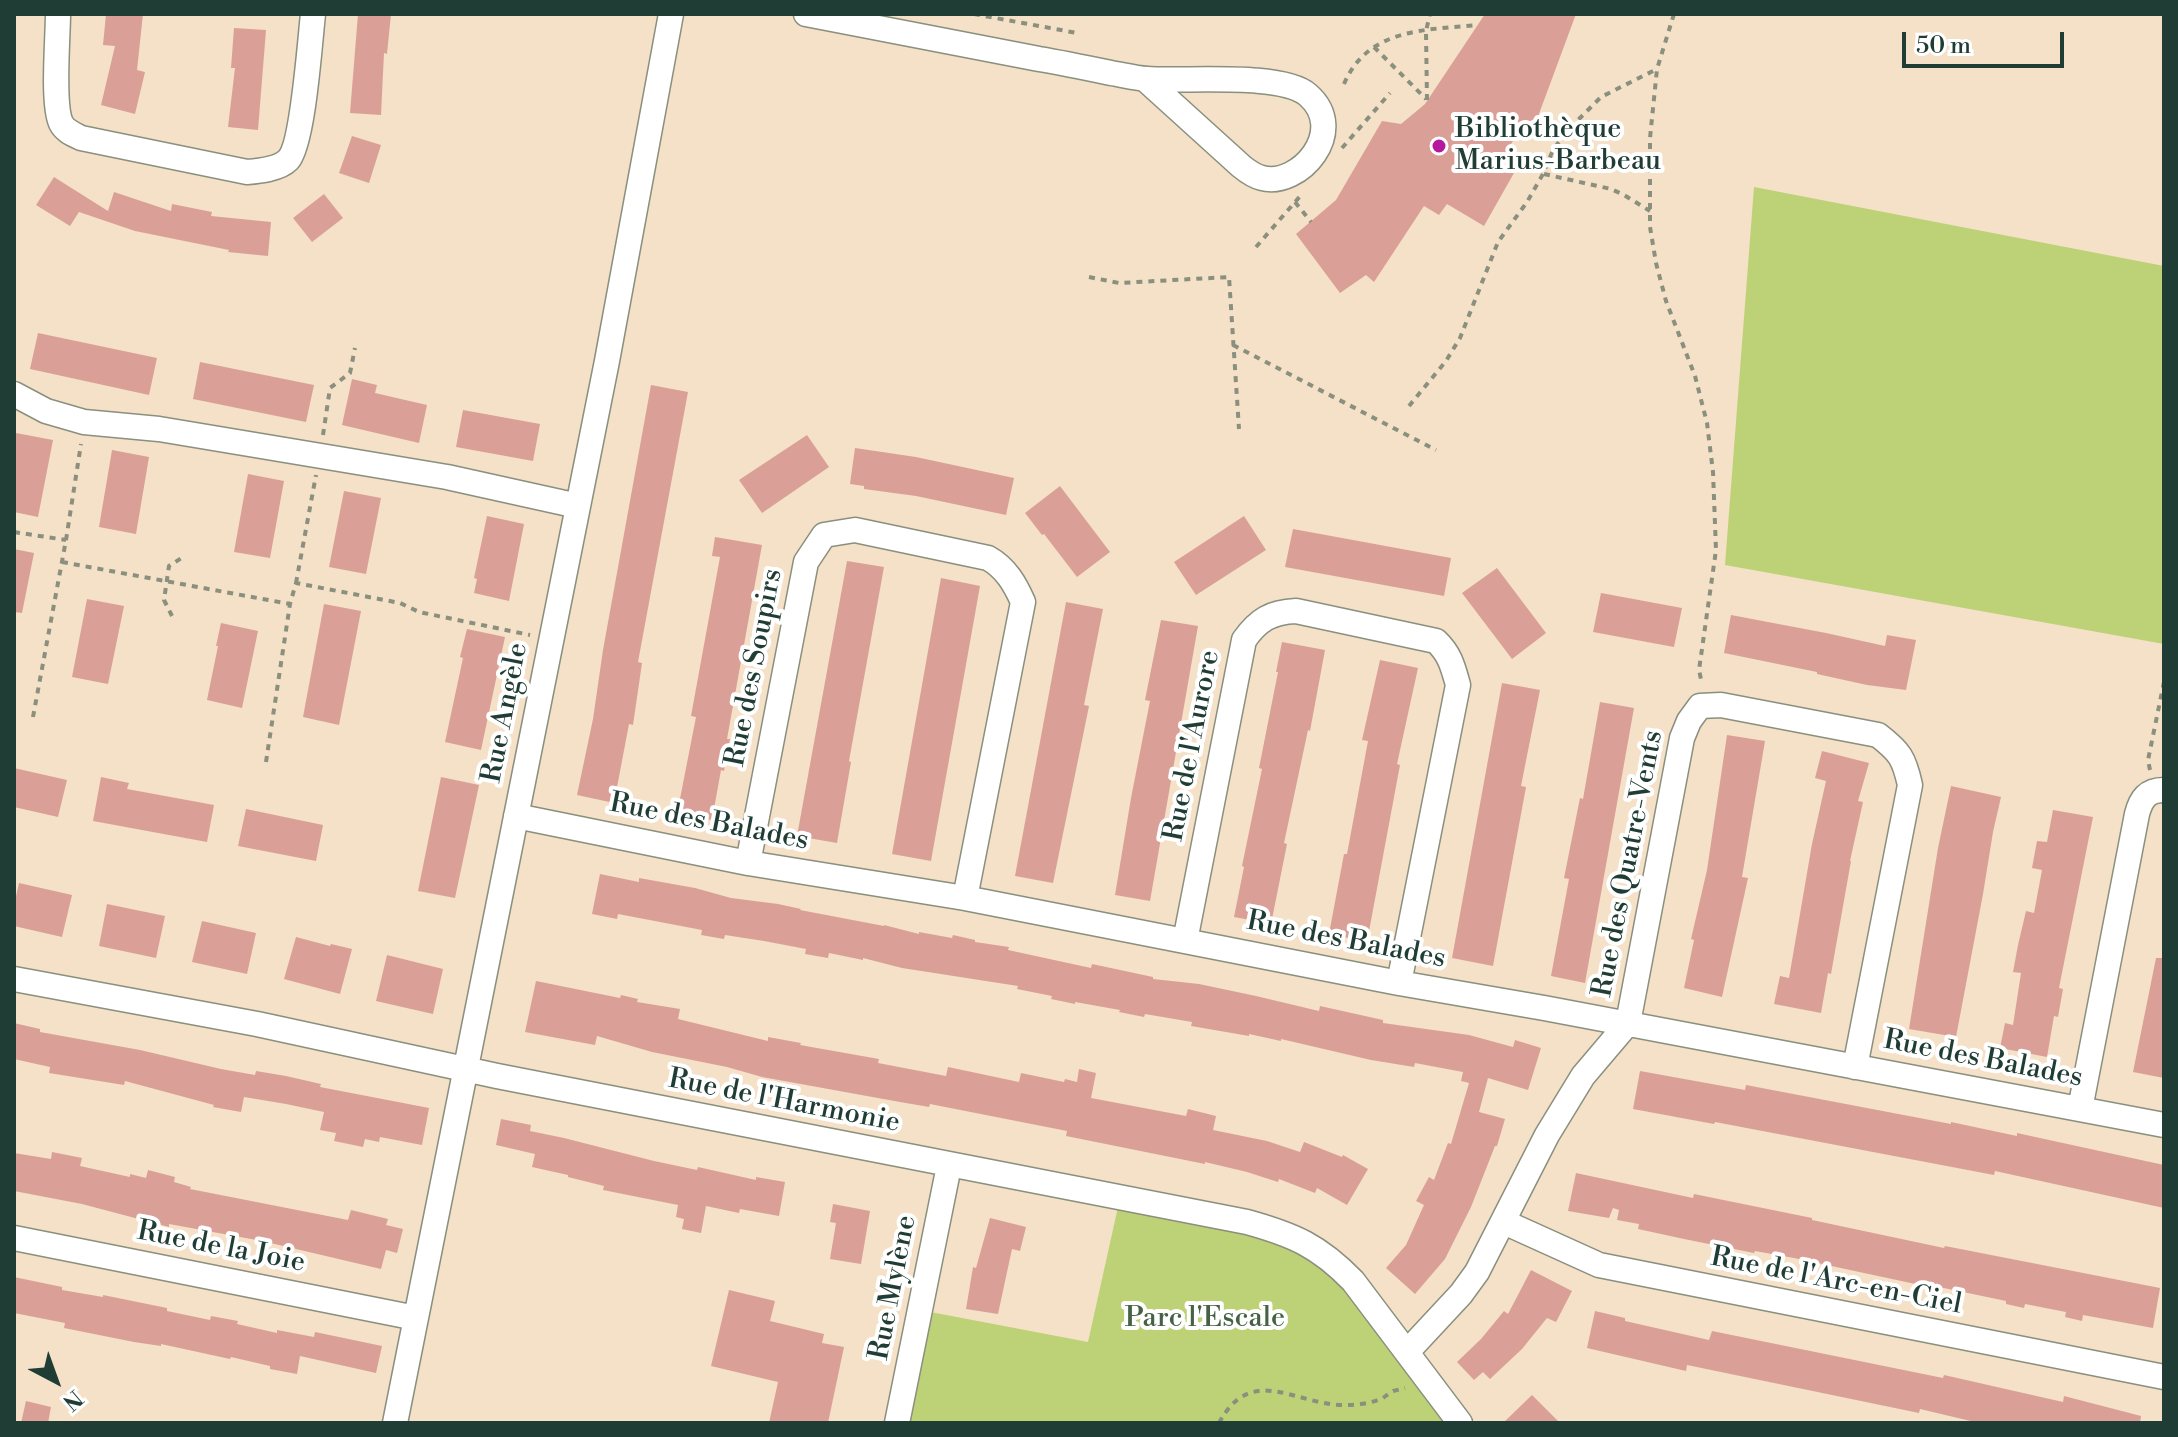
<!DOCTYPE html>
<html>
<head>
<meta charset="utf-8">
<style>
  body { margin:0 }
  #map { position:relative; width:2178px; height:1437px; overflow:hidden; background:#f4e1c7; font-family:"Libre Bodoni",serif }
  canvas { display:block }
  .frame { position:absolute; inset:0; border:16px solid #1f3d34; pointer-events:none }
  .north { position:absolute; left:16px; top:1341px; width:80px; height:80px; -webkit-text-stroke:6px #fff; paint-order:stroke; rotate:139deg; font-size:22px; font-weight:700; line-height:32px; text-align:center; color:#1f3d34 }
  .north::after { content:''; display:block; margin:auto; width:28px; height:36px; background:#1f3d34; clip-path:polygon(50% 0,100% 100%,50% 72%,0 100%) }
  .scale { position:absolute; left:1902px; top:32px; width:162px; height:36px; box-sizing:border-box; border:4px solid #1f3d34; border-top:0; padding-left:10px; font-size:24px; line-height:28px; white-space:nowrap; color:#1f3d34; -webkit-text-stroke:6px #fff; paint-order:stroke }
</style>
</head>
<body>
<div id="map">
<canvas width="2178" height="1437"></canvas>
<div class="frame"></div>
<div class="north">N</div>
<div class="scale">50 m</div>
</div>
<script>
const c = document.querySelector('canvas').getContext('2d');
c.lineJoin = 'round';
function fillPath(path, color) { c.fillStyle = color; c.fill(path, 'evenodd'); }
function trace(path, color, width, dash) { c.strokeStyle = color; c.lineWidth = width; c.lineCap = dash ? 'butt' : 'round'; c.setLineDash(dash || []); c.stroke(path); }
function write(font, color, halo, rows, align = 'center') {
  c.font = font + ' "Libre Bodoni",serif'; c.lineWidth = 8; c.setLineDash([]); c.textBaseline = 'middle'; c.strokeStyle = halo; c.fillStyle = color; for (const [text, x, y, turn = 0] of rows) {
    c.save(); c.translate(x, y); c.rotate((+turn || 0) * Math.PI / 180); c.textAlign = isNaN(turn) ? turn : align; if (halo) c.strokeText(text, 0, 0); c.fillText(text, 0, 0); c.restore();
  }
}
fillPath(new Path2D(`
  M1754,187L2164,266V644L1725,565Z
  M1120,1198L1311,1245L1460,1423H897L920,1310L1088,1342Z`), '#bdd276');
fillPath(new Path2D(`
  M106,14H143L137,70L145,72L135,114L101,105L115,46L103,45Z
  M358,14H391L387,54L384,53L381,115L350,113Z
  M1485,14H1576L1533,130L1521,128L1500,162L1514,173L1484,226L1447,204L1439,215L1424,206L1374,282L1366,275L1340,293L1296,234L1336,200L1382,121L1401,124L1425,104Z
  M234,28L266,30L258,130L228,127L235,68H231Z
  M352,136L381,145L369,183L339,173Z
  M54,177L108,211L114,192L171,211L172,204L212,212L211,216L271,222L268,256L228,252L229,250L135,231L79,212L70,226L36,205Z
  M324,194L343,218L312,242L293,218Z
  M38,333L157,358L149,395L30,369Z
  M200,362L314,385L306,422L193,399Z
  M352,379L377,385L375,393L427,405L419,443L342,425Z
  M651,385L688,392L638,662L642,663L633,725L629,724L614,803L577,795L593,719L603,650Z
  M463,410L540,424L533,461L456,447Z
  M16,433L53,440L38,517L14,512V445Z
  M807,435L829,467L762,513L739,480Z
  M855,448L916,457L1014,478L1006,515L916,496L864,489V486L850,484Z
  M112,450L149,457L136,534L99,527Z
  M248,474L284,481L270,558L234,552Z
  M1060,486L1110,552L1077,577L1044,534L1042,535L1025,513Z
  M344,491L381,498L366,574L329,567Z
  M487,516L524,524L509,601L474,593L477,579L474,578Z
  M1244,516L1266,550L1196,595L1174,562Z
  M1293,529L1451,558L1444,596L1285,567Z
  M715,537L762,545L727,739H730L724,771L721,770L712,820L677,814L696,717L691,716L720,557L712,556Z
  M14,549L34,553L22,613L14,612Z
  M847,561L884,567L849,761L851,762L837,843L797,836Z
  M1497,568L1546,633L1512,659L1462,593Z
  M941,578L980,586L931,861L892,854Z
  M1601,593L1682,608L1674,647L1593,632Z
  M87,599L124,606L108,684L72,677Z
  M1066,602L1103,609L1084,705L1089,706L1053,883L1015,876Z
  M324,604L361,611L339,725L303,717Z
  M1731,615L1826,633L1885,646L1887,635L1916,640L1906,690L1867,685L1817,674V672L1724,653Z
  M1161,620L1198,626L1150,901L1115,895L1131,798L1150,701L1145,700Z
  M221,623L258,631L242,708L207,700L218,646H216Z
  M467,629L505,637L481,750L445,742L463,658L460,657Z
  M1282,642L1325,650L1310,731L1308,730L1284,843L1287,844L1271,924L1234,917L1244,867L1242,866L1262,769L1259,768L1278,672H1276Z
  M1380,660L1418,668L1397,764L1400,765L1367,942L1329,934L1344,854H1347L1368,741L1362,740Z
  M1502,683L1540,690L1521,786L1526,787L1493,966L1452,958Z
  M1600,702L1634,708L1585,983L1551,976L1569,879L1564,878L1580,798L1583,799Z
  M1727,735L1765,741L1742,877L1748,878L1722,997L1684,988L1694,940L1691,939L1707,870Z
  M1822,751L1869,763L1858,801L1863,802L1850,861H1851L1831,974L1828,973L1821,1013L1774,1004L1780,976L1789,978L1812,844L1826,781L1815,778Z
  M14,768L67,780L58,817L14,807Z
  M101,777L129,783L127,789L214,805L207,842L93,821Z
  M441,777L479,785L455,898L418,891Z
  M1951,786L2001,797L1993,832L1983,894L1956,1037L1909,1029L1938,848Z
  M246,809L323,825L316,861L238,846Z
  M2053,810L2093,817L2059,988L2063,989L2058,1017L2054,1016L2047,1057L2000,1048L2005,1023L2013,1025L2021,973L2013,972L2018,945L2026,911L2034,913L2042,870L2032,868L2037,841L2047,842Z
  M600,874L639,882V878L695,888L731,898L778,904L801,909L800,910L884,926V925L919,934V932L952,938L953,935L975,940V942L1009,947L1008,950L1091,968L1092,964L1153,977V979L1199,984L1256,996L1319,1011L1320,1006L1383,1020V1023L1469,1035L1513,1047L1515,1040L1541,1048L1528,1090L1488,1078L1479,1112L1505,1119L1497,1146H1495L1471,1207L1445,1259L1415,1294L1386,1268L1406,1245L1424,1205L1416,1201L1429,1177L1434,1180L1448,1143L1451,1144L1469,1083L1461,1081L1463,1072L1415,1063L1414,1067L1371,1060L1281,1039V1041L1249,1034V1036L1226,1032L1191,1026L1192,1022L1145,1014L1144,1017L1119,1012L1120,1010L1075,1002V1004L1051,999L1052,996L1017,989L1018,986L902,968L863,958V960L829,953L828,958L805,954L806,949L764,941L725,935L724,939L701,935L702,930L618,914L617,919L592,914Z
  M19,883L72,895L62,937L14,926V905Z
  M107,904L165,916L156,958L99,946Z
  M202,921L256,933L247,974L192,962Z
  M296,937L330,946L331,944L352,949L340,994L284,979Z
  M387,955L443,969L433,1014L376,1001Z
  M2156,958H2164V1078L2133,1072Z
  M536,981L620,998L621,995L638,999L637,1002L680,1009L678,1019L768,1041V1037L801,1043L800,1045L879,1059L878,1063L946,1076L948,1067L1019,1082L1021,1073L1064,1082L1065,1079L1077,1082L1079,1069L1096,1073L1091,1098L1186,1116L1188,1109L1216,1116L1213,1130L1267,1141L1300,1152L1304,1142L1342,1157L1343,1155L1368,1169L1347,1205L1317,1188L1315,1193L1279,1179L1278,1182L1247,1172L1205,1162V1164L1066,1136L1067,1131L930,1104L929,1107L900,1102L762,1077L727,1067L652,1052L597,1036L595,1045L525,1032Z
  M14,1023L40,1029V1032L140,1050L221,1069L255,1075L256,1071L286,1076L321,1084L320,1087L429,1108L422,1145L380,1137L379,1142L365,1139L363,1147L334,1141L336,1133L320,1130L324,1112L286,1104L244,1097L241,1112L213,1107L214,1105L125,1081L124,1085L49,1073L50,1067L14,1059Z
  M1640,1071L1745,1090L1746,1085L1951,1124V1122L2017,1136V1133L2164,1165V1208L1995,1171L1994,1175L1715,1122L1714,1124L1633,1109Z
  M501,1119L531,1125L530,1131L564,1138L654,1161L697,1170L698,1167L756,1180V1177L785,1182L779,1216L740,1209L739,1213L706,1206L701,1233L682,1229L684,1219L676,1217L678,1205L603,1190L604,1186L568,1177V1175L532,1167L535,1154L496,1145Z
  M52,1152L82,1158L80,1166L130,1177V1174L146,1178L148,1170L175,1177L174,1182L191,1187L190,1189L348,1220L351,1210L388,1219L386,1225L403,1229L397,1253L386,1250L381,1269L262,1241L169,1224V1227L82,1204L14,1191V1153L51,1159Z
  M1576,1173L1693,1198L1694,1194L1812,1218V1220L1944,1248L1945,1246L2160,1288L2153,1328L2083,1315L2082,1321L2065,1317L2066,1312L2025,1304L2024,1308L2006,1304V1301L1920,1283V1285L1794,1258L1755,1251L1754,1253L1684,1239L1638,1229L1639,1224L1617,1220L1619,1210L1613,1208L1609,1218L1568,1211Z
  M833,1204L870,1211L861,1264L830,1259L836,1223L830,1222Z
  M990,1218L1026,1227L1020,1251L1012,1249L998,1314L966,1309L973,1267L976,1268Z
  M1531,1270L1572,1291L1556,1322L1547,1318L1522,1349L1490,1379L1483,1372L1474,1380L1457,1362L1481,1339L1504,1311L1508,1314Z
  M14,1277L62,1287V1290L103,1297V1295L167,1308V1311L210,1320L211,1316L238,1321L237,1324L277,1333V1330L314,1337L315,1332L382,1346L376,1373L300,1356L297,1374L270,1369V1366L231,1357L230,1359L161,1344V1346L134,1342L64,1328L65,1323L14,1313Z
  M729,1290L775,1301L770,1321L824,1334L822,1343L844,1347L828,1423H769L778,1382L711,1366Z
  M1595,1311L1625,1318V1321L1709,1340L1712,1331L1943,1378L1944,1375L2063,1402L2064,1396L2141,1416L2140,1423H1979L1920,1409L1919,1413L1687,1365L1686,1371L1587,1348Z
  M1532,1395L1560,1423H1503Z
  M26,1401L51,1407L48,1423H21Z`), '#daa098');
const minor = new Path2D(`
  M58,14C58,38 52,104 61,123C65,131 73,134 81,138L247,172C259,171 279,169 288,160C303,145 310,40 313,14
  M806,14C884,29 961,44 1039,59C1063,63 1087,68 1111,73C1123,75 1135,78 1147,79C1183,82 1282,72 1308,95C1349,131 1299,188 1262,178C1254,176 1247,171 1241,166L1145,79
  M14,394L46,411L84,422L159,429L447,477L578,506
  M516,816L748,863L965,898L1399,983L1544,1008L2164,1125
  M748,863L806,562L824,535L855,530L988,558C1006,568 1015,584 1023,602L965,898
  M1185,941L1244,640C1258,620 1271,612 1296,611L1436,641C1450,654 1453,667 1458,685L1399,983
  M14,979L257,1024L497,1076L1247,1222C1294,1235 1319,1246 1353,1281L1460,1423
  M2080,1109L2137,814C2141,799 2147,790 2164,790
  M1504,1222L1599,1265L2164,1377
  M14,1238L416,1318
  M1407,1352L1461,1294L1477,1272L1547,1135L1583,1076L1628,1023L1682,738L1689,721L1700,706L1721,705L1878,735C1900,752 1904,758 1910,785L1855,1067
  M395,1423L607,361L671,14
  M897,1423L949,1166`);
trace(minor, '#8a8f7e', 27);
trace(new Path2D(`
  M974,14L1077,33
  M1674,14L1657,69L1650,138V227L1656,263L1666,301L1695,376L1707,423L1713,472L1716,550L1699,670L1702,684
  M1374,47L1426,99
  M1344,84C1368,28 1425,30 1478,25
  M1427,100L1426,31L1430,14
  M1342,148L1390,93
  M1544,174L1611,189L1624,195L1650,211
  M1295,202L1311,222
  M1256,247L1302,194
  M1089,277L1119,283L1229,277L1239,429
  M1233,345L1436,450
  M1409,406L1446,361L1460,338L1498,242L1527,202L1543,174L1553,150L1566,132L1601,97L1657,69
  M323,435L330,388L350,373L355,348
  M14,532L66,540
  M62,562L290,604L296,583L400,603L419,612L530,635
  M296,583L316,475
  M172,616L164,600L169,566L183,557
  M33,717L66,540L81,444
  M266,762L290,604
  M2150,770L2148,760L2164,682
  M1219,1423C1252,1362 1296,1406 1346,1405C1358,1405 1372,1403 1383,1398C1386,1396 1389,1393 1393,1391C1397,1390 1401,1389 1405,1388`), '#8a8f7e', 4, [6, 6]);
trace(minor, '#fff', 24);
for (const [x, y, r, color] of [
  [1439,146,8,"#b5179e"]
]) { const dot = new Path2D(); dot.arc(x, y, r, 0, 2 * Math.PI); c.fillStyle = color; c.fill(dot); trace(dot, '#fff', 3); }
write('28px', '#1f3d34', '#fff', [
  ["Bibliothèque",1455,130],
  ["Marius-Barbeau",1455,162]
], 'left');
write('28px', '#1f3d34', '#fff', [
  ["Rue des Soupirs",755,668,-79],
  ["Rue Angèle",506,713,-79],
  ["Rue de l'Aurore",1193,746,-79],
  ["Rue des Balades",709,823,11],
  ["Rue des Quatre-Vents",1629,864,-79],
  ["Rue des Balades",1346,941,11],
  ["Rue des Balades",1983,1060,11],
  ["Rue de l'Harmonie",784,1102,11],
  ["Rue de la Joie",221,1248,11],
  ["Rue de l'Arc-en-Ciel",1836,1282,11],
  ["Rue Mylène",894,1288,-79]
]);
write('28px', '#466244', '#fff', [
  ["Parc l'Escale",1205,1319]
]);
</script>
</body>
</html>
